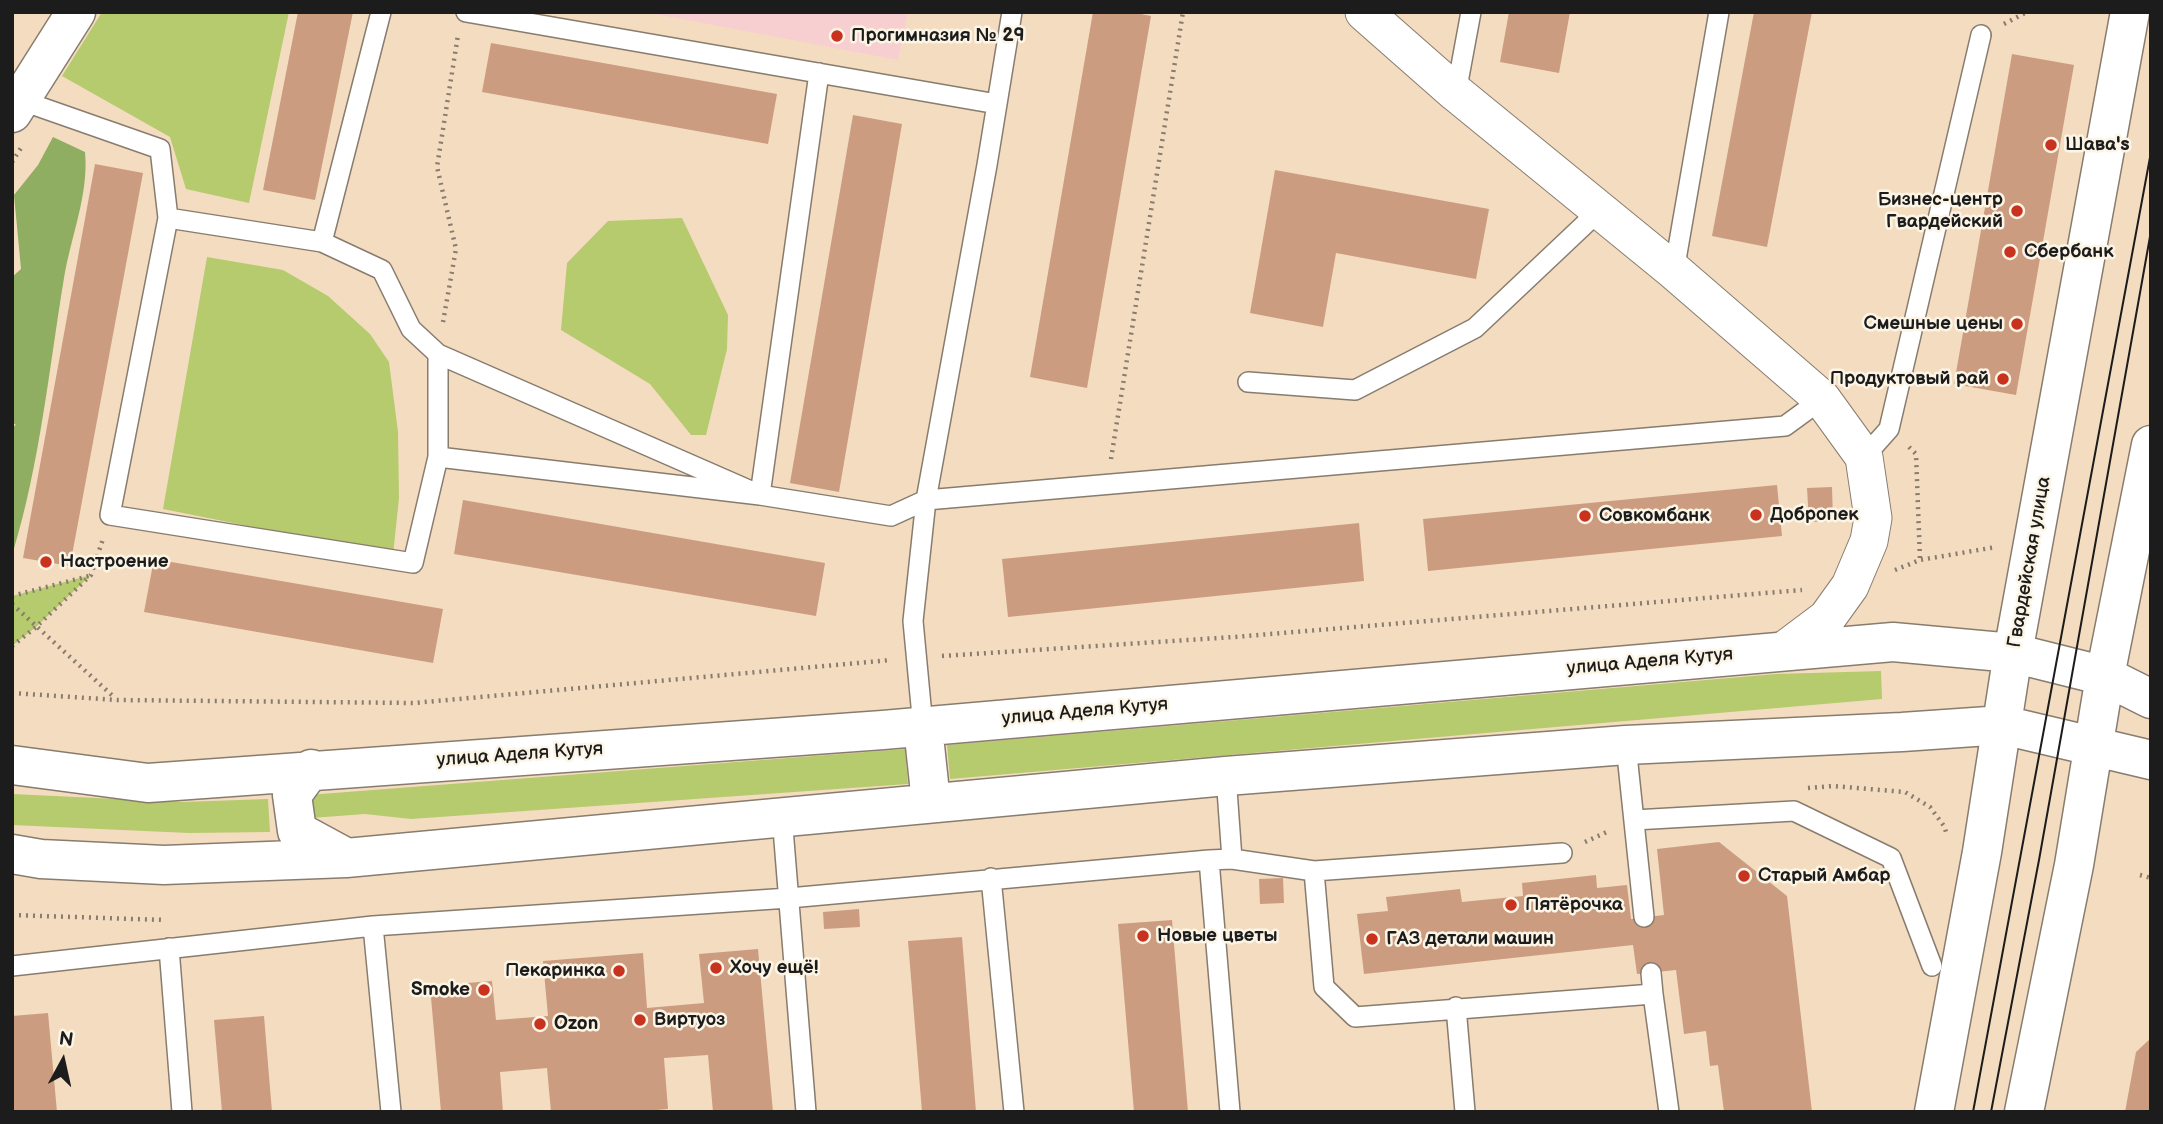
<!DOCTYPE html>
<html>
<head>
<meta charset="utf-8">
<style>
  body { margin:0 }
  #map { position:relative; width:2163px; height:1124px; overflow:hidden; background:#f4dcc0; font-family:"Balsamiq Sans",sans-serif }
  canvas { display:block }
  .frame { position:absolute; inset:0; border:14px solid #1c1c1c; pointer-events:none }
  .north { position:absolute; left:28px; top:1026px; width:70px; height:70px; -webkit-text-stroke:5px #fcf5e5; paint-order:stroke; rotate:8deg; font-size:19px; font-weight:700; line-height:28px; text-align:center; color:#1c1c1c }
  .north::after { content:''; display:block; margin:auto; width:24px; height:32px; background:#1c1c1c; clip-path:polygon(50% 0,100% 100%,50% 72%,0 100%) }
</style>
</head>
<body>
<div id="map">
<canvas width="2163" height="1124"></canvas>
<div class="frame"></div>
<div class="north">N</div>
</div>
<script>
const c = document.querySelector('canvas').getContext('2d');
c.lineJoin = 'round';
function fillPath(path, color) { c.fillStyle = color; c.fill(path, 'evenodd'); }
function trace(path, color, width, dash) { c.strokeStyle = color; c.lineWidth = width; c.lineCap = dash ? 'butt' : 'round'; c.setLineDash(dash || []); c.stroke(path); }
function write(font, color, halo, rows, align = 'center') {
  c.font = font + ' "Balsamiq Sans",sans-serif'; c.lineWidth = 5; c.setLineDash([]); c.textBaseline = 'middle'; c.strokeStyle = halo; c.fillStyle = color; for (const [text, x, y, turn = 0] of rows) {
    c.save(); c.translate(x, y); c.rotate((+turn || 0) * Math.PI / 180); c.textAlign = isNaN(turn) ? turn : align; if (halo) c.strokeText(text, 0, 0); c.fillText(text, 0, 0); c.restore();
  }
}
fillPath(new Path2D(`
  M644,12H908L898,60Z`), '#f7cfd0');
fillPath(new Path2D(`
  M102,12H289L249,203L186,189L170,137L62,76Z
  M682,218L728,315L727,349L706,435H691L650,384L561,330L567,263L608,221Z
  M207,257L283,270L328,296L370,334L389,362L398,432L399,498L393,555L163,509Z
  M91,575L36,627L12,646V596Z
  M1881,671L1882,699L950,779L947,745L1776,674Z
  M905,749L908,784L411,819L365,814L311,818L308,795Z
  M12,794L182,802L268,799L270,832L189,833L12,825Z`), '#b6ca6e');
fillPath(new Path2D(`
  M53,137L85,152C89,194 71,236 64,278C49,369 40,463 13,552L12,427L16,425L12,422V277L21,269L14,195L38,165Z`), '#90ae61');
fillPath(new Path2D(`
  M298,12H353L315,200L263,190Z
  M1093,12H1131L1151,16L1087,388L1030,377Z
  M1509,12H1570L1559,73L1500,62Z
  M1754,12H1812L1767,247L1712,236Z
  M491,43L777,94L768,144L482,92Z
  M2012,54L2074,65L2016,395L1954,384Z
  M853,115L902,124L839,492L790,483Z
  M95,164L143,173L70,566L23,558Z
  M1275,170L1489,209L1476,279L1336,253L1323,327L1250,313Z
  M1777,485L1782,536L1428,571L1423,519Z
  M1832,487L1833,521L1809,522L1807,488Z
  M463,500L825,563L816,616L454,554Z
  M1359,523L1364,581L1008,617L1002,559Z
  M154,559L443,609L433,663L144,612Z
  M1719,842L1787,896L1812,1112H1724L1718,1065L1710,1066L1706,1031L1684,1034L1676,970L1637,974L1633,945L1364,974L1357,914L1388,911L1386,897L1460,889L1462,902L1523,896L1522,883L1596,875L1597,888L1627,885L1631,919L1664,915L1657,849Z
  M1283,878L1284,903L1260,904L1259,879Z
  M859,909L860,927L824,929L823,912Z
  M1172,920L1188,1112H1134L1118,924Z
  M962,937L976,1112H922L908,941Z
  M758,949L773,1112H713L708,1055L664,1058L668,1109L633,1112H551L547,1068L500,1072L503,1112H441L430,986L492,981L496,1020L548,1016L543,961L643,953L647,1008L704,1003L699,954Z
  M48,1013L57,1112H12V1016Z
  M264,1016L272,1112H222L214,1020Z
  M2151,1038V1112H2125L2136,1052Z`), '#cc9c80');
const service = new Path2D(`
  M466,12L997,104
  M1456,93L1471,12
  M16,96L20,100L160,149L168,218L110,515L413,563L438,457L760,495L891,516L926,500L1785,426L1822,399
  M168,218L322,242L381,12
  M322,242L382,270L411,329L438,354V457
  M1674,271L1719,12
  M438,354L760,495L819,73
  M1248,382L1355,390L1475,328L1600,210
  M1864,457L1889,429L1981,35
  M923,727L913,621L926,500L987,165L1012,12
  M1626,745L1644,917
  M1226,776L1232,859
  M782,816L806,1112
  M1634,820L1794,811L1891,858L1932,966
  M1209,860L1230,1112
  M1314,871L1324,987L1355,1017L1653,994L1669,1112
  M991,878L1014,1112
  M373,926L391,1112
  M169,948L182,1112
  M12,966L373,926L789,898L1209,860L1232,859L1314,871L1562,853
  M1651,973L1653,994
  M1456,1007L1465,1112`);
const minor = new Path2D(`
  M1364,12L1456,93L1674,271L1822,399L1864,457L1873,518L1869,541L1850,586L1827,618L1783,651`);
const tertiary = new Path2D(`
  M12,113L76,12`);
const secondary = new Path2D(`
  M923,727L931,802
  M12,765L148,783L883,730L1893,642L2013,653L2105,676L2151,699
  M311,769L292,795L297,831L345,857
  M12,854L41,859L164,865L346,858L1226,776L1626,745L1902,732L2003,725L2151,760
  M1934,1112L1982,852L2013,653L2130,12
  M2024,1112L2074,865L2105,676L2151,445`);
trace(service, '#887c6e', 22);
trace(minor, '#887c6e', 39);
trace(tertiary, '#887c6e', 41);
trace(secondary, '#887c6e', 41);
trace(new Path2D(`
  M2004,24L2027,12
  M12,162L21,148
  M443,322L456,249L437,167L458,35
  M1909,447L1916,454L1920,560
  M1111,459L1183,12
  M1895,570L1920,560L1996,547
  M12,596L89,576
  M12,604L115,698
  M12,646L36,627L91,575L103,539
  M942,656L1234,637L1802,590
  M12,693L117,700L414,703L891,660
  M1808,788L1833,786L1905,792L1930,807L1944,826L1947,835
  M1585,842L1609,831
  M2140,875L2151,878
  M12,915L165,920`), '#887c6e', 4.5, [2, 5]);
trace(service, '#fff', 19);
trace(minor, '#fff', 37);
trace(tertiary, '#fff', 38);
trace(secondary, '#fff', 38);
trace(new Path2D(`
  M1973,1112L2151,152
  M1991,1112L2039,860L2151,231`), '#1c1c1c', 2);
for (const [x, y, r, color] of [
  [837,36,7,"#c8321e"],
  [2051,145,7,"#c8321e"],
  [2017,211,7,"#c8321e"],
  [2010,252,7,"#c8321e"],
  [2017,324,7,"#c8321e"],
  [2003,379,7,"#c8321e"],
  [1756,515,7,"#c8321e"],
  [1585,516,7,"#c8321e"],
  [46,562,7,"#c8321e"],
  [1744,876,7,"#c8321e"],
  [1511,905,7,"#c8321e"],
  [1143,936,7,"#c8321e"],
  [1372,939,7,"#c8321e"],
  [716,968,7,"#c8321e"],
  [619,971,7,"#c8321e"],
  [484,990,7,"#c8321e"],
  [640,1020,7,"#c8321e"],
  [540,1024,7,"#c8321e"]
]) { const dot = new Path2D(); dot.arc(x, y, r, 0, 2 * Math.PI); c.fillStyle = color; c.fill(dot); trace(dot, '#fcf5e5', 2.5); }
write('bold 19px', '#1c1c1c', '#fcf5e5', [
  ["Прогимназия № 29",851,36],
  ["Шава's",2065,145],
  ["Бизнес-центр",2003,200,"right"],
  ["Гвардейский",2003,222,"right"],
  ["Сбербанк",2024,252],
  ["Смешные цены",2003,324,"right"],
  ["Продуктовый рай",1989,379,"right"],
  ["Добропек",1770,515],
  ["Совкомбанк",1599,516],
  ["Настроение",60,562],
  ["Старый Амбар",1758,876],
  ["Пятёрочка",1525,905],
  ["Новые цветы",1157,936],
  ["ГАЗ детали машин",1386,939],
  ["Хочу ещё!",730,968],
  ["Пекаринка",605,971,"right"],
  ["Smoke",470,990,"right"],
  ["Виртуоз",654,1020],
  ["Ozon",554,1024]
], 'left');
write('19px', '#1c1c1c', '#fcf5e5', [
  ["Гвардейская улица",2030,562,-80],
  ["улица Аделя Кутуя",1650,662,-5],
  ["улица Аделя Кутуя",1085,712,-5],
  ["улица Аделя Кутуя",520,755,-4]
]);
</script>
</body>
</html>
